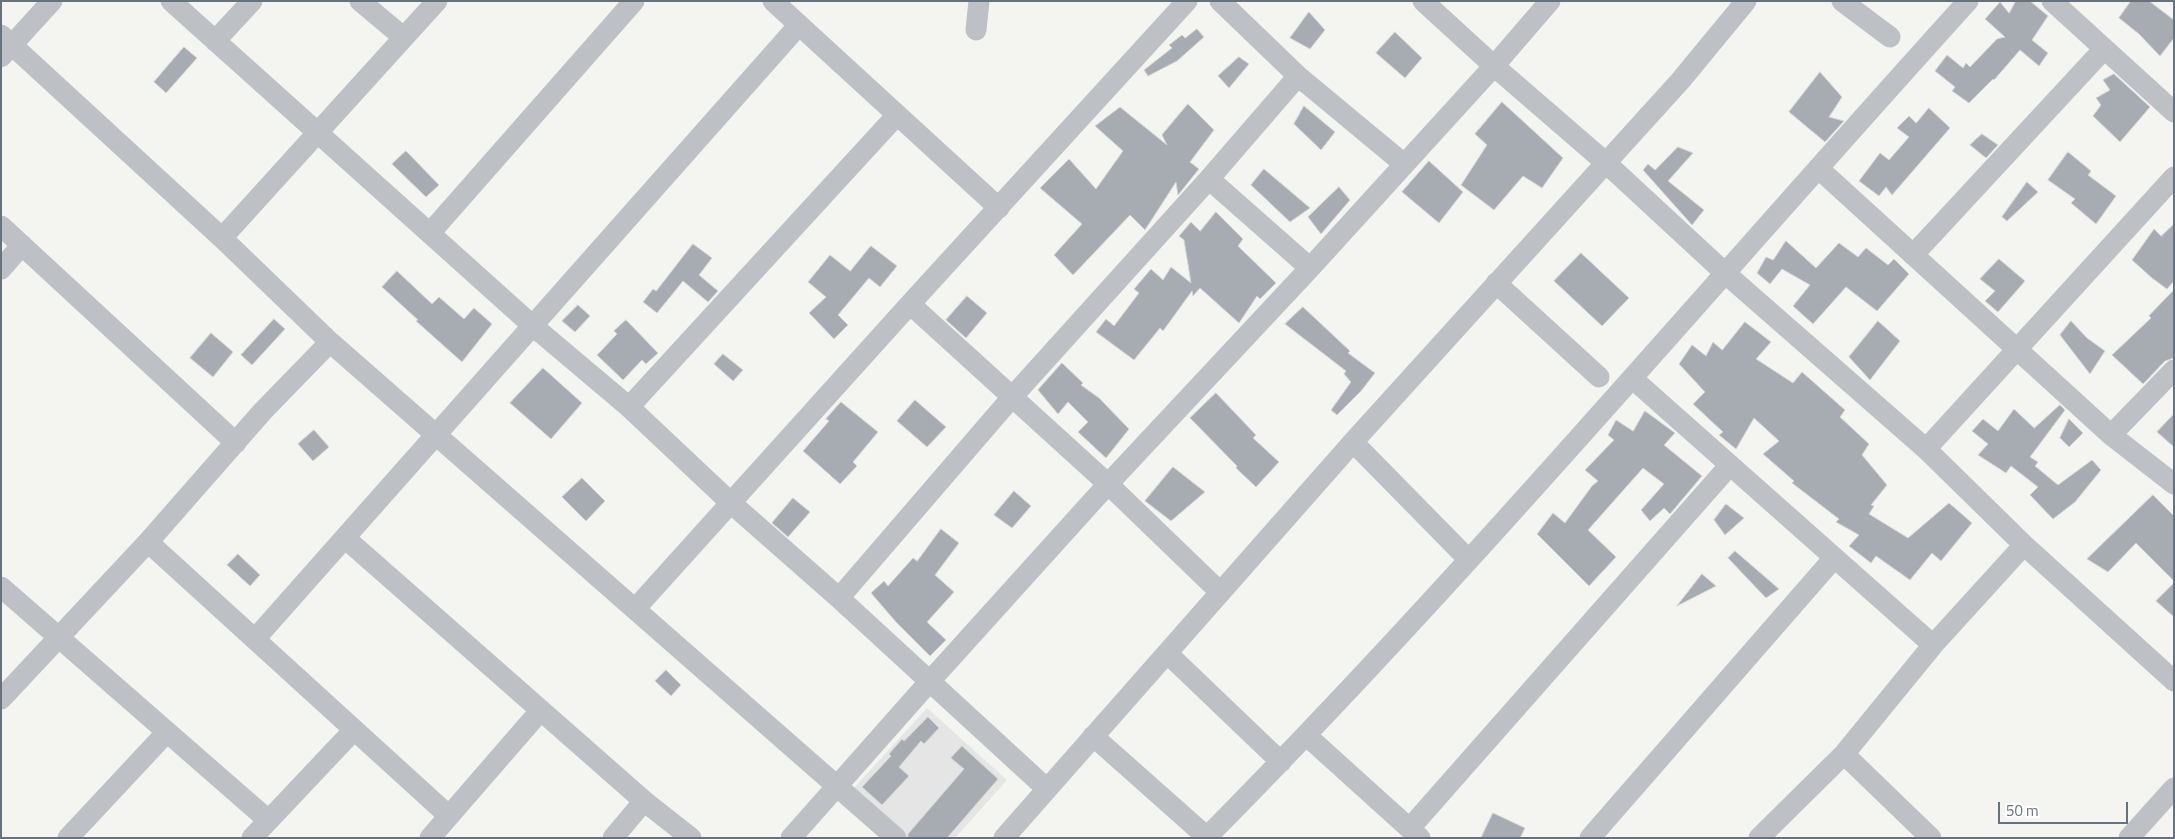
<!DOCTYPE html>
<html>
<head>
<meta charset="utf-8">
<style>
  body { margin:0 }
  #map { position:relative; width:2175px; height:839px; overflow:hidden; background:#f4f4f0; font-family:"Titillium Web",sans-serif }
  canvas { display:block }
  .frame { position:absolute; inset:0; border:2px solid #66727e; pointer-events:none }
  .scale { position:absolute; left:1998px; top:802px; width:130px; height:22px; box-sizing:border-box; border:2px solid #66727e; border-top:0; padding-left:6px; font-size:15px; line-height:18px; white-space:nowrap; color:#66727e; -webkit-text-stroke:4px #fff; paint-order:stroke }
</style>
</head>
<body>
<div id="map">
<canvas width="2175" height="839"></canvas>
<div class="frame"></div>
<div class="scale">50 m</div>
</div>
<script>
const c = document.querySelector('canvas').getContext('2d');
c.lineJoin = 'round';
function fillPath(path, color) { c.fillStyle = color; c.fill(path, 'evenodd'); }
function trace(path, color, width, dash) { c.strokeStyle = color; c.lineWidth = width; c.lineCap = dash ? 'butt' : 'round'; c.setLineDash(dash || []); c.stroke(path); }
fillPath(new Path2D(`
  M927,708L1007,780L955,838H907L853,789Z`), '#e4e5e4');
const building = new Path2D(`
  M2016,1H2030L2048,16L2032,40L2048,53L2039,66L2020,50L1994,80L1993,79L1969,103L1952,91L1955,87L1935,71L1947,55L1963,68L1966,63L1970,67L1997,39L2005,37L1985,19L2000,2L2009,13Z
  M2131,1H2149L2174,20V38L2160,56L2139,34L2119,18Z
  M1309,12L1325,30L1310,49L1290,38Z
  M1197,29L1204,37L1177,61L1148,76L1144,70L1172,48L1169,45L1182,35L1185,38Z
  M1395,32L1422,58L1405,78L1376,53Z
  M184,47L197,58L166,93L154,82Z
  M1239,57L1249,64L1229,88L1218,76Z
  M1820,72L1842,97L1829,117L1844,121L1825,142L1789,112Z
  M2114,74L2150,107L2120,142L2093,116L2101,105L2096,98L2110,90L2103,80Z
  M1502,102L1563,158L1542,188L1523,176L1494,210L1461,185L1487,145L1475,134Z
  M1188,104L1214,130L1190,162L1199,169L1178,195L1176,182L1145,230L1130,215L1073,275L1054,255L1082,224L1040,188L1069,159L1096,189L1123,151L1095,126L1120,107L1167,145L1162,135Z
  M1304,106L1335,132L1321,150L1294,124Z
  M1929,108L1950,128L1892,195L1886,187L1879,196L1859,181L1880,153L1889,160L1909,137L1897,128L1909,116L1916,123Z
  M1982,134L1998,145L1986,158L1970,145Z
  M1678,147L1693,153L1668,181L1704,210L1692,225L1643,170L1648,164L1655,170Z
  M406,151L439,185L426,197L392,164Z
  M2068,152L2091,171L2088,175L2116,196L2096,224L2071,203L2075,199L2048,180Z
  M1429,161L1463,192L1439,223L1402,192Z
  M1264,169L1310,208L1290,222L1251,185Z
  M2027,182L2038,192L2007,221L2002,217Z
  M1339,187L1350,200L1321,234L1308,217Z
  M1216,212L1243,239L1238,246L1276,283L1260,299L1257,296L1239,323L1200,288L1193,296L1192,291L1163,331L1160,328L1134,360L1096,332L1106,319L1114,326L1139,293L1134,289L1151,269L1163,280L1171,267L1191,283L1184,240L1179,236L1191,222L1200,231Z
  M2174,224V281L2167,289L2152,278L2132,260L2154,229L2161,236Z
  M1786,241L1816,268L1839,243L1858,257L1866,248L1888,265L1894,259L1909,274L1877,311L1846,287L1813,324L1793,306L1810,285L1782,269L1770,284L1757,273L1766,257L1773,260Z
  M693,244L712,258L699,275L718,291L708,302L683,281L657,313L643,302L653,289L656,291Z
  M871,246L897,266L880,287L869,278L838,315L848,325L834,339L809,313L826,297L808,282L830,255L850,271Z
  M1581,253L1629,298L1602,326L1554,281Z
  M1999,259L2025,281L1998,312L1985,301L1995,291L1980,279Z
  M397,271L432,304L439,297L464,319L474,308L492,324L462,362L416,321L418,320L382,287Z
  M2174,290V358L2165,361L2143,384L2112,355L2151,318L2149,316Z
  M967,296L987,313L966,338L946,320Z
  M578,305L590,316L575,332L562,321Z
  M1303,307L1350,351L1348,353L1375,373L1361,391L1337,415L1331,410L1351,382L1344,374L1346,371L1285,324Z
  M274,319L285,329L252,365L241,355Z
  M626,320L658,353L646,364L642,360L623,380L597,355L617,334L614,331Z
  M1878,321L1900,341L1870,380L1849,357Z
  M2071,321L2087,338L2105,351L2090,374L2060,335Z
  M1745,322L1771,342L1756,359L1793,383L1802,372L1845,410L1840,417L1869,444L1862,455L1887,485L1871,505L1874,506L1869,514L1908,538L1949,503L1972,523L1941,561L1932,553L1910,580L1876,556L1871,563L1849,546L1859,535L1836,522L1839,519L1792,483L1794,481L1763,454L1779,441L1754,418L1736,449L1719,435L1723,432L1693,404L1705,392L1679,364L1692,345L1706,356L1713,342L1722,350Z
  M211,333L233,352L213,377L190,358Z
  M723,354L743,370L733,381L714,364Z
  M1062,363L1083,383L1081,385L1099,398L1129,429L1106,458L1078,432L1088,422L1068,402L1058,414L1038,390Z
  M543,368L582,403L551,439L510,403Z
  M1216,393L1256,435L1253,438L1279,462L1256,487L1236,468L1237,466L1190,418Z
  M915,400L946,427L927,447L897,421Z
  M841,402L878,432L853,462L857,466L840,484L803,451L829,421L826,419Z
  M2060,405L2065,410L2030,457L2038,462L2035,466L2058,485L2092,460L2101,470L2075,502L2053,519L2030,495L2038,487L2011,466L2006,473L1978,455L1988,444L1972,431L1983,419L1998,431L2014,409L2034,428Z
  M1645,411L1675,433L1664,445L1702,476L1670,514L1664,508L1650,521L1641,510L1664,484L1643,468L1588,530L1616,557L1589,586L1537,534L1553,513L1565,523L1592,486L1598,481L1585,470L1614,440L1608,435L1616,420L1633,431Z
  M2174,414V447L2157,432Z
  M2069,419L2083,433L2069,447L2060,438Z
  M314,430L329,447L313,461L298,444Z
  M1173,467L1205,492L1171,521L1145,501Z
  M582,478L605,501L586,521L562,497Z
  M1014,491L1031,506L1012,528L994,515Z
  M2153,495L2174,516V581L2136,543L2108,572L2087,559Z
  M793,498L810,512L788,537L772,523Z
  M1726,504L1744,518L1725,535L1714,520Z
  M941,529L959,543L935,575L954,592L927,622L946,640L930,656L896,622L871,593L884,581L888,586L913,558L917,561Z
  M1735,551L1779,589L1766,598L1728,558Z
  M238,554L260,575L250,586L227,565Z
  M1702,574L1716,586L1677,606Z
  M2174,583V617L2156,601Z
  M666,670L681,685L671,696L655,681Z
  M928,717L939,728L924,744L921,741L899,767L909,776L882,805L862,787L891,756L889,754L902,739L904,741Z
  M962,746L998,779L947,838H908V834L964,769L951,758Z
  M1493,813L1525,828L1520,838H1481Z`);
fillPath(building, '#a6acb2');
trace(building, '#d5d5d3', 1);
trace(new Path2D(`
  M171,1L533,326L629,407L731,503L839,598L1047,789
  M360,1L403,37
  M773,1L999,208
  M1220,1L1298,76L1404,164
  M1423,1L1494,66L1605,162L1725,273L1926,449L2024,545L2174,681
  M1842,1L1890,37
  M2052,1L2174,112
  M976,30L979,1
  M1,35L222,238L330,342L896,838
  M215,41L252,1
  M1,57L52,1
  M1818,168L2111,435L2174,484
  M1209,179L1310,268
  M1,226L236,443
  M430,233L634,1
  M222,238L437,1
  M1913,255L2104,49
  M1,269L22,245
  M1496,283L1599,377
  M910,304L1108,484L1220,592
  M1633,379L1933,645
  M629,407L897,115
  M2111,435L2174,370
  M1353,442L1468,559
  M1926,449L2174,177
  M345,538L644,801L691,838
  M148,542L449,816
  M1,587L268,820
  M839,598L1013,396L1209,179L1298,76
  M635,609L910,304L1187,1
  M255,639L799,25
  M1167,653L1281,762
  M1,699L148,542L262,412L330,342
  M1093,736L1208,838
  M1307,736L1420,838
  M1844,754L1931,838
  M1410,828L1730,465
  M1207,837C1472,569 1715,280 1968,1
  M68,838L167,732
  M252,838L354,730
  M430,838L541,710
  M613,838L644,801
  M791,838L930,681L1108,484L1310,268L1494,66L1550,1
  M1004,838L1353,442L1681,80L1746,1
  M1590,838L1834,558
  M1759,838L1844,754L1933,645L2024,545
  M2129,838L2174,788`), '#bdc0c4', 21);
</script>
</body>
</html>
